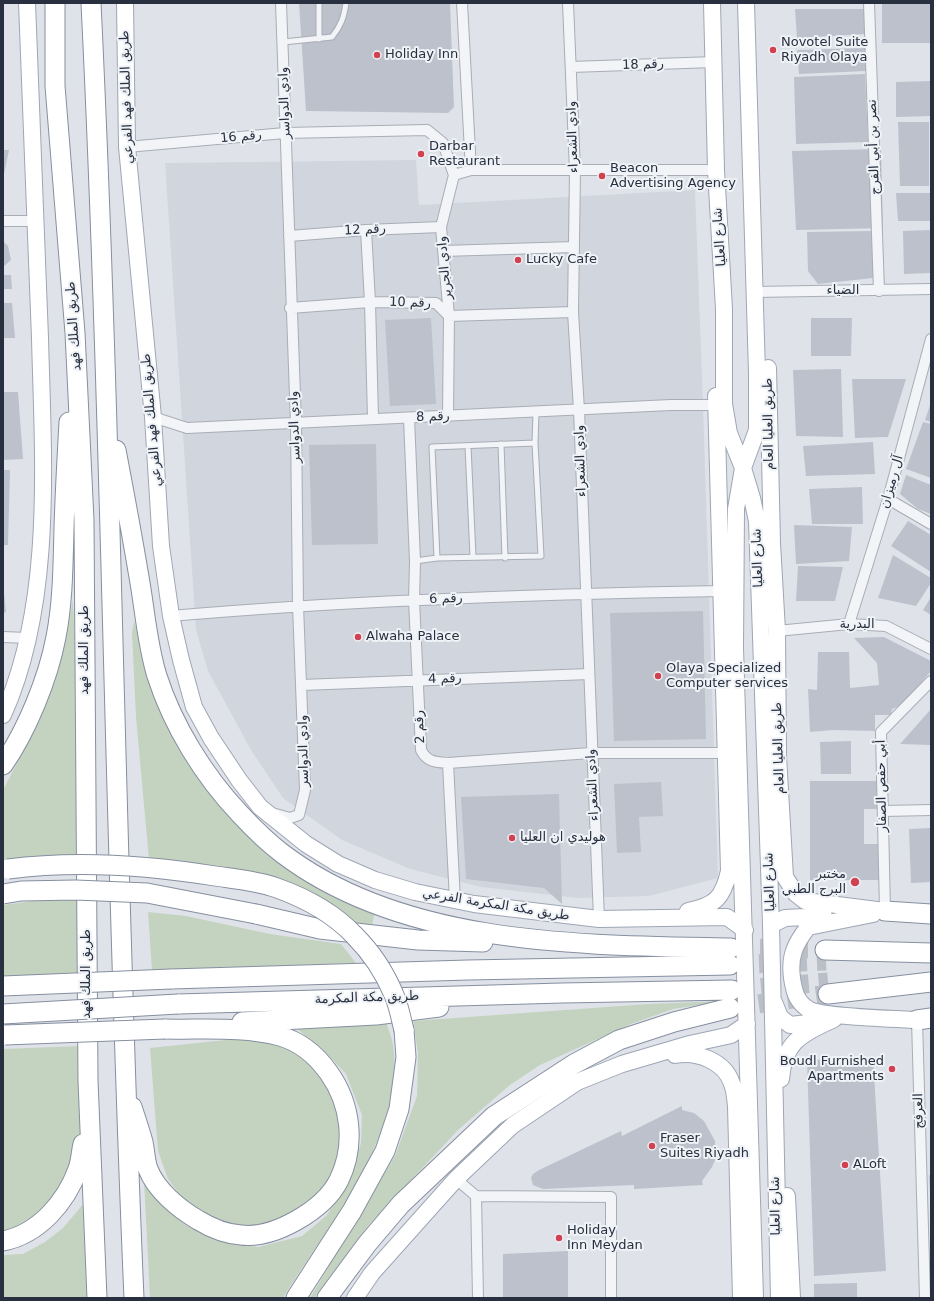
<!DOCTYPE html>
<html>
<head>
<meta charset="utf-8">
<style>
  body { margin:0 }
  #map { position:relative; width:934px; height:1301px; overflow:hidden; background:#dfe3e9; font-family:"DejaVu Sans",sans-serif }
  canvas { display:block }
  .frame { position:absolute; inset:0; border:4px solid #283040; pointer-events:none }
</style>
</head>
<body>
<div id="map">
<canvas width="934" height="1301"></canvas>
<div class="frame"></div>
</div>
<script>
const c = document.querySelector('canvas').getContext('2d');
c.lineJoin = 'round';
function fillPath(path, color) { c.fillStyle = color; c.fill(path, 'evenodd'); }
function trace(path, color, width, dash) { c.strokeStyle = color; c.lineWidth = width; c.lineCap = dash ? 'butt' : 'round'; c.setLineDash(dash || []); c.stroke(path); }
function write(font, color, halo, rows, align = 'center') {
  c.font = font + ' "DejaVu Sans","Noto Sans Arabic",sans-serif'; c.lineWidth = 4; c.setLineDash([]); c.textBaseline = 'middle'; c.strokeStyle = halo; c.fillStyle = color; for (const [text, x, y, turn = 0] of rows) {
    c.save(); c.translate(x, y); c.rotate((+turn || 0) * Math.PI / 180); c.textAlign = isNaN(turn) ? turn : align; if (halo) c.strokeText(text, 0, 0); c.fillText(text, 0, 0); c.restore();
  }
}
fillPath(new Path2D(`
  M416,160L419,205L695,190L703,404L718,878L649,896L578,898L481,887L410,869L342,840L283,798L251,750L208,671L196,630L165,163Z`), '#d1d5de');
fillPath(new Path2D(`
  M73,600L84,856L3,864V790L38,722L58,671Z
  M134,621L154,686L252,837L293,872L350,903L375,912L372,925L350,923L320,900L149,860L136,717L132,633Z
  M83,899L79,977L3,978V905L33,901Z
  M148,912L186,916L270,934L341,944L356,963L152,970Z
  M725,1001L673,1009L631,1024L540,1065L510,1085L459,1129L368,1226L314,1298H310L395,1156L417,1096L418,1053L413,1021L648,1004Z
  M386,1022C388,1029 392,1037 393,1045C407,1132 326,1228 283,1298H150L144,1180L169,1210L185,1225L221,1241L258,1247L302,1236L326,1216L349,1183L361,1143L362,1115L346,1074L324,1051L296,1028Z
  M235,1039L275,1043L297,1052L329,1081L346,1136L328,1190L267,1228L223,1224L185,1202L168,1179L158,1151L150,1048Z
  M80,1046L82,1140L80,1153L46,1214L3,1234V1049Z
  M90,1196L96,1298H3V1255L23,1254L45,1242L63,1228Z`), '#c4d3c0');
fillPath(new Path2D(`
  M299,3H450L454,107L448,113L306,111Z
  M882,3H931V43H882Z
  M795,9H865L866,34L797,38Z
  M866,48V71L799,74L797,50Z
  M865,74L868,142L796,144L794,77Z
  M931,81V116L896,117V82Z
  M898,122H929V186H900Z
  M881,149L883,228L796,230L792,151Z
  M3,150H9L4,174H3Z
  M896,193H931V221H898Z
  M931,230V273L904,274L903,231Z
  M873,231V278L818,284L808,271L807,232Z
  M3,241L8,246L11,260L3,267Z
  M3,275H11L12,289H3Z
  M3,303H12L15,338H3Z
  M431,318L436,404L390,406L385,320Z
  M811,318H852L851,356H811Z
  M841,369L843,437L796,436L793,370Z
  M852,379H906L888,437L855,438Z
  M3,392H18L23,459L3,460Z
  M931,402V422L925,420Z
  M923,422L931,424V478L906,469Z
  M873,442L875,474L806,476L803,446Z
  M376,444L378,544L312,545L309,445Z
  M3,470H10L8,545H3Z
  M906,475L931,485V514L918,509L900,494Z
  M862,487L863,524H812L809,489Z
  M908,521L931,535V572L891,546Z
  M794,525L852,527L849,561L796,564Z
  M893,555L931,578V583L916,606L878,598Z
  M798,566L843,567L835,601H796Z
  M3,583L6,612L3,613Z
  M931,597V615L923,610Z
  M703,611L706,739L614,741L610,613Z
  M884,637L931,661V671L902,705L892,709L891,715H875V731L833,730L810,732L808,689L817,690L818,652H849L850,688L879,685L877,663L854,638Z
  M931,709V745L900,744Z
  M851,741V774H821L820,742Z
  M810,781H880V809H864V844H883V880H810Z
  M661,782L663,816L639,817L641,852L617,853L614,784Z
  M559,794L562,904L544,888L466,879L461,797Z
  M931,828V882L911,883L909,829Z
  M873,1058L886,1271L814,1276L807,1060Z
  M682,1106V1110L694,1113L704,1121L715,1141V1160L712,1167L702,1181L703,1185L634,1189V1185L543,1189L533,1185L531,1178L533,1174L539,1170L621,1131L622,1136Z
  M931,1173V1194H930L929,1176Z
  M568,1251V1298H503V1254Z
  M857,1283V1298H814V1284Z`), '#bcc1cc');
trace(new Path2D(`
  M731,948L812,949
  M730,965L826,961
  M732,990L828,982
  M730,1008L828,994`), '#babfc7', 19, [19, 10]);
const lane = new Path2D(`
  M319,3V39
  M283,42L332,37C341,26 344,17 346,3
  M501,444L505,558
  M468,446L473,557
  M437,558L541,556L535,443
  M415,561L437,558L432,447L535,443L536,413`);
const street = new Path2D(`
  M462,3L471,170
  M568,3L575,171L573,312L579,410L599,919
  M869,3L879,291
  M571,67L714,62
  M127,147L285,133L427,130L443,143L454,175L441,227L449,316L448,417
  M454,175L471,170H716
  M3,221H36
  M366,230L370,302L373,418
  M289,236L366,230L441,227
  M443,251L574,247
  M755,292L931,289
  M290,308L370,302L436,303L449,316L573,312
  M153,417L187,428L671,405H715
  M409,418L415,561L414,600L421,750C427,762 435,762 448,763L591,753H726
  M888,499L931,524
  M171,616C354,600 538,594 722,591
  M849,624L888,499L931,339
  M777,631L849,624L886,626L931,649
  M3,637L28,638
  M302,685L589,674
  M448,763L455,901
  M883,811L931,810
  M272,813L290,818L299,815L305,790L298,605L296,424L281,3
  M885,911L881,732L931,681
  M917,1020L925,1298
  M456,1179L476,1196L478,1298
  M476,1196L611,1197V1298`);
const primary = new Path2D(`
  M125,3L127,147L153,417L161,546L171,616L181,660L194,707L211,738L239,780L260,807L306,844L338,864L375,880L415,892L474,904L599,919L727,917L745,930
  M712,3L716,170L724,309V404L729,433L743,468L752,498L757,521L771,925L779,1298
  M746,3L757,373V430L743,468L736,509L735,648L755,1298
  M768,368L772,543L777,631L778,756L785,877L796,894L805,901L885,911
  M3,715C54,602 43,459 40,338C36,226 31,115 27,3
  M688,911C715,906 723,898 729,871L716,396
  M873,914L808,927C795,944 789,956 792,978C794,991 796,1001 808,1009C821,1017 898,1019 917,1020
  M771,925L785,918L824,916
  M774,1002L780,1017L790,1025L818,1022
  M675,1055C697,1051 725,1061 732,1084C735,1091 735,1099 736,1106L741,1298
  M781,1079C784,1040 803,1034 834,1019
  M787,1196L792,1298
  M355,1298L372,1273L456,1179L513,1125L577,1082L622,1064L690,1044L731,1035L747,1024`);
const highway = new Path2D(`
  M55,3V86L75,333L84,520L88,1081L97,1298
  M91,3C112,434 115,867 134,1298
  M116,450C124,492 132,535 139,577C145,610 147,644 157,676C173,726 204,776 240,814C253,828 267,842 283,854C406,947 585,945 731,948
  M3,765C27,730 48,679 56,637C63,601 63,565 64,528C65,493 67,458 69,422
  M885,911L931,914
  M256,914L320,929L418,940L483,942
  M825,950L931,953
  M171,979L468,970L730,965
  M828,994L931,982
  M178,1004L562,993L732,990
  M917,1020L931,1018
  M242,1022L376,1015L439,1007
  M132,1107C136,1119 140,1131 143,1142C145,1151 145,1161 148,1169C156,1190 179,1209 198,1220C211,1228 226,1234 241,1235C274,1239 324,1210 339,1180C356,1145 351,1104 329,1073C317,1056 301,1042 280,1036C243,1026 202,1030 165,1029
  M3,1241C39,1234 66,1202 78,1169C81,1161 81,1152 83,1144
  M296,1298L352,1211L385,1151L399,1109L406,1057L404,1030
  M327,1298L367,1244L401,1204L494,1116L574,1064L619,1040L674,1022L730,1008`);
trace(lane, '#a8adb6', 7);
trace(street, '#a8adb6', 12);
trace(primary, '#9ea6b5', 18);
trace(highway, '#868fa0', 21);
trace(lane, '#f2f4f7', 5);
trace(street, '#f2f4f7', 10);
trace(primary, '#fff', 16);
trace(highway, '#fff', 19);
const highwayBridge = new Path2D(`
  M8,869C77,860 147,865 215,876C236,879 258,881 277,888C305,898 334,914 354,935C371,952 385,973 394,995C399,1006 401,1019 404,1030
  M3,894L21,891L76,890L147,893L256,914
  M3,986L171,979
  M3,1014L178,1004
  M5,1035L165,1029`);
trace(highwayBridge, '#868fa0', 21, []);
trace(highwayBridge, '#fff', 19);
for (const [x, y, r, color] of [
  [773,50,4,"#d14150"],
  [377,55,4,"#d14150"],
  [421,154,4,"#d14150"],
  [602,176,4,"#d14150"],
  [518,260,4,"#d14150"],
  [358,637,4,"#d14150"],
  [658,676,4,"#d14150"],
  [512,838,4,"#d14150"],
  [855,882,5,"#d14150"],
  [892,1069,4,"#d14150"],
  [652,1146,4,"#d14150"],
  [845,1165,4,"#d14150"],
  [559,1238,4,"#d14150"]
]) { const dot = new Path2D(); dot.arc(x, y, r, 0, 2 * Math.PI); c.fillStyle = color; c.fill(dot); trace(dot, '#eff2f6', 1.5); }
write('13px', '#283040', '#eff2f6', [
  ["Novotel Suite",781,43],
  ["Riyadh Olaya",781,58],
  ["Holiday Inn",385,55],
  ["Darbar",429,147],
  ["Restaurant",429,162],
  ["Beacon",610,169],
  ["Advertising Agency",610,184],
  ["Lucky Cafe",526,260],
  ["Alwaha Palace",366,637],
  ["Olaya Specialized",666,669],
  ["Computer services",666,684],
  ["هوليدي ان العليا",520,838],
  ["مختبر",846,875,"right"],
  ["البرج الطبي",846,890,"right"],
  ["Boudl Furnished",884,1062,"right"],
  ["Apartments",884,1077,"right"],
  ["Fraser",660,1139],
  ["Suites Riyadh",660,1154],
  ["ALoft",853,1165],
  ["Holiday",567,1231],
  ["Inn Meydan",567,1246]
], 'left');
write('13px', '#283040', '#eff2f6', [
  ["رقم 18",643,65,-2],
  ["طريق الملك فهد الفرعي",127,97,-92],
  ["وادي الدواسر",285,103,-92],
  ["رقم 16",241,137,-5],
  ["وادي الشعراء",573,137,-92],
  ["نصر بن أبي الفرج",874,147,-92],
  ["رقم 12",365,230,-3],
  ["شارع العليا",720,237,-94],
  ["وادي الجرير",445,268,-95],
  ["الضياء",843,291],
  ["رقم 10",410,303,2],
  ["طريق الملك فهد",74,326,-94],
  ["رقم 8",433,417,-2],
  ["طريق الملك فهد الفرعي",152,420,-95],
  ["طريق العليا العام",769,424,-91],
  ["وادي الدواسر",295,427,-92],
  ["وادي الشعراء",581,461,-92],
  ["آل رميزان",892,482,-74],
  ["شارع العليا",758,558,-92],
  ["رقم 6",446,599,-2],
  ["البدرية",857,625],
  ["طريق الملك فهد",85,650,-90],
  ["رقم 4",445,679,-2],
  ["رقم 2",420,727,-93],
  ["طريق العليا العام",779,748,-92],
  ["وادي الدواسر",304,751,-91],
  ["وادي الشعراء",593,785,-93],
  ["أبي حفص الصفار",882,786,-91],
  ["شارع العليا",770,882,-92],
  ["طريق مكة المكرمة الفرعي",496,905,9],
  ["طريق الملك فهد",87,974,-90],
  ["طريق مكة المكرمة",367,998,-2],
  ["العرفج",919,1111,-91],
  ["شارع العليا",776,1206,-91]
]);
</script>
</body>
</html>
